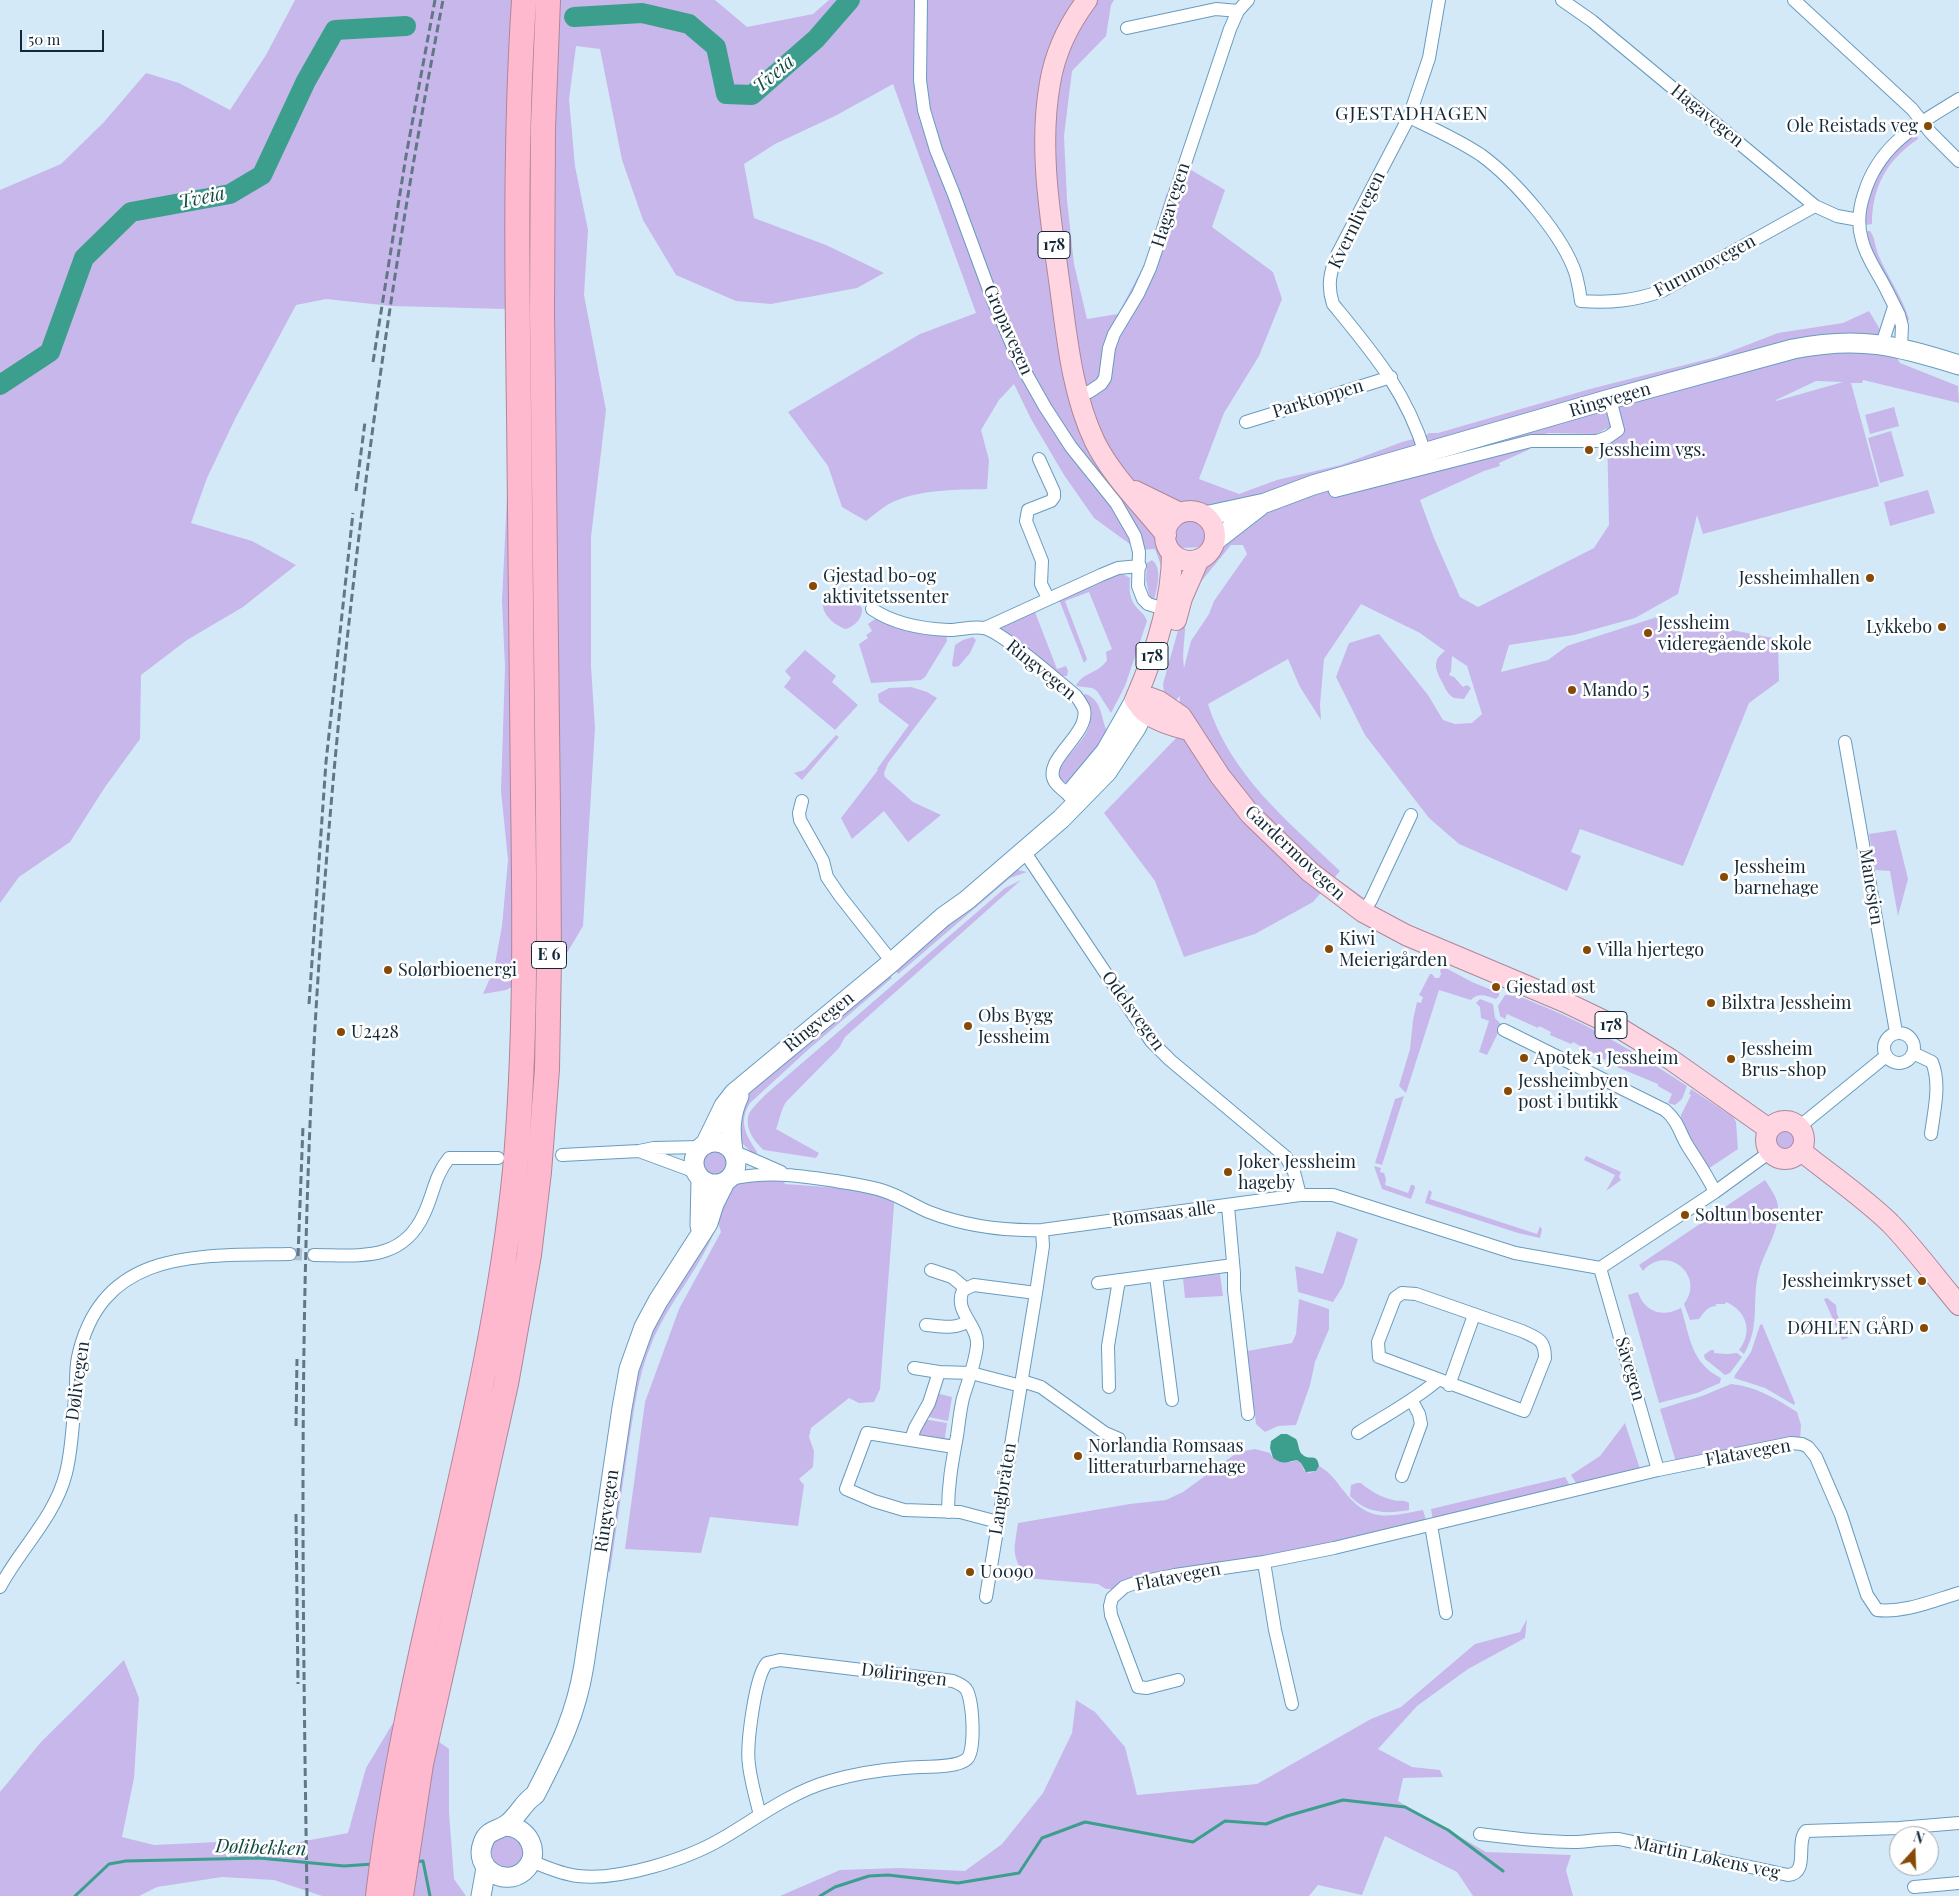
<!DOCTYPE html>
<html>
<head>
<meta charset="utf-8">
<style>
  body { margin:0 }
  #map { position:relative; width:1959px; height:1896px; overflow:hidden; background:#d4e9f8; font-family:"Playfair Display",serif }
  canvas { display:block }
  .north { position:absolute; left:1889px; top:1826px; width:50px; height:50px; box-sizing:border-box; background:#fff; border:1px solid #a1a9af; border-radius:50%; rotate:20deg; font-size:14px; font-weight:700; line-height:20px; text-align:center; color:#142937 }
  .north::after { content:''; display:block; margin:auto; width:18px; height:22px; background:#864a06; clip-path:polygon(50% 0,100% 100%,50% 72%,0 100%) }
  .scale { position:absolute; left:20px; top:30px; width:84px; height:22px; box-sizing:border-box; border:2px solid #142937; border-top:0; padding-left:6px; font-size:15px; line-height:18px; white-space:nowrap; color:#142937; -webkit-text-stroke:4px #fff; paint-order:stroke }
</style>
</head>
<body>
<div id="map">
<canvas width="1959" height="1896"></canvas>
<div class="north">N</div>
<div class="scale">50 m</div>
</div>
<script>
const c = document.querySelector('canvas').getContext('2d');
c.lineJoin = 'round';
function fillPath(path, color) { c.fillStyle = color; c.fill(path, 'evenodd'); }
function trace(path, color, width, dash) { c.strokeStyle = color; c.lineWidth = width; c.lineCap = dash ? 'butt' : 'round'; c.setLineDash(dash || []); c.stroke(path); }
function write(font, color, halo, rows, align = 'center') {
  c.font = font + ' "Playfair Display",serif'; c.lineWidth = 5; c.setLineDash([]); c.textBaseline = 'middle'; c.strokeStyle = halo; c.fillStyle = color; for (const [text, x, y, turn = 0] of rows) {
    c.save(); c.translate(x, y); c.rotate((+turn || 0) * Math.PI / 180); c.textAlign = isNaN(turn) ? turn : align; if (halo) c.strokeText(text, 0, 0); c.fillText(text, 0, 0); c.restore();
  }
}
fillPath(new Path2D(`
  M295,0H715L747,27L813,14L829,0H1114L1111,5L1106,36L1072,71L1064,136L1067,200L1074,264L1087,319L1118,314L1148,258L1166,195L1186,167L1225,190L1212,227L1273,272L1282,299L1259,356L1224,413L1199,479L1239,494L1277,480L1341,465L1402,442L1425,436L1429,433H1438L1590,389L1716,357L1778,333L1843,323L1869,311L1900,363L1958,386L1959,403L1863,380L1862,383H1851L1879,486L1703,534L1697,515L1678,594L1635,618L1574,635L1509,645L1501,672L1548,660L1567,646L1657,617L1659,619L1679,618L1690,622L1773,638L1772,643L1778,644L1779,681L1749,703L1683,866L1580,829L1571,852L1581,856L1567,891L1459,844L1429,818L1365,735L1336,677L1349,643L1379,634L1428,695L1443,720L1455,724L1472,723L1482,714L1467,666L1452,656L1451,671L1449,675L1454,677L1463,687L1467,685L1471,688L1464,699L1454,698C1448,695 1445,688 1442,682C1435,669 1432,660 1445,651L1420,633L1361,604L1324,659L1320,705L1321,720L1300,687L1288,659L1208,704C1230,775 1288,821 1340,871L1335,877L1364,898L1361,899L1331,881L1313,902L1255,934L1184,957L1155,881L1104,813L1178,736L1180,696L1172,704L1164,693L1163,684L1184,609C1188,628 1181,648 1184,668L1191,641L1209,614L1214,601L1247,554L1243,545H1231L1199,584L1194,581L1214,556L1220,546L1162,549L1165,557L1163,571L1155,549L1138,550L1094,518L1064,475L1031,419L1014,384L999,400L981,430L989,460L987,489C956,490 924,489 895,501C885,505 875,514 866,521L842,507L828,466L788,412L920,334L976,313L893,84L835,116L775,144L744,164L754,218L826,245L884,273L857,288L771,304L736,301L676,275L643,220L622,160L600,49L576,46L569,99L575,166L588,230L584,295L606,410L591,537V666L595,728L583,926L564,958L506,990L483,994L494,969L502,926L508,860L501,791L505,667L502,601L508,475L506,309L391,306L326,299L296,305L235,419L207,478L191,523L252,541L296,565L243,607L187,640L141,675L140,739L105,787L70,842L19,877L0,903V190L61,164L104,122L146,73L179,83L230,110L266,55ZM1816,381L1843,382L1776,401V400ZM1607,428L1609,525L1594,548L1478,607L1460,597L1434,538L1420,500L1484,471L1500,466L1499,463L1528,450L1547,433L1597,434Z
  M1911,136H1917L1918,139C1887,160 1872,187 1872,224L1866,225C1861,206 1878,170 1890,155C1896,148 1904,142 1911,136Z
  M1866,231H1870C1875,237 1875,247 1878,254C1887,276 1902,296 1909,319L1907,323L1875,258Z
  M1894,407L1899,426L1870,434L1865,415Z
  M1891,431L1904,476L1880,483L1868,438Z
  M1928,490L1935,513L1890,526L1884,502Z
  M1152,560C1163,568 1157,589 1154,600L1150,598L1146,580L1147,563Z
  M1121,573L1130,578C1129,589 1129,599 1137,608C1141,612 1145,615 1147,621L1125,686L1111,713L1097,691L1092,688L1076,686C1081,673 1100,673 1107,660L1106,652L1112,649L1089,592L1065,601L1087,659L1084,663L1060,602L1055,601Z
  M840,591L853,598L862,608C863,618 855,626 846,629C826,623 809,596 840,591Z
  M1035,612L1057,669L1066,666L1068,671L1067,676H1063L1058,674L994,626Z
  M875,619L946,634L947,641L925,677L921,680L871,683L859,644L868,638L866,635L872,631L868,624Z
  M973,637L976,640L970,653L959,666L954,667L952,665L955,645L963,640Z
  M805,650L836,676L832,682L858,705L835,730L784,687L791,678L785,671Z
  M911,687L927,692L937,698L888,763L884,773L885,777L913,802L941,815L908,842L884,811L852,839L841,818L878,770L877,769L909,725L879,702L878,694L889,688Z
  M1086,694C1104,702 1100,719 1108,733L1070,785L1060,779L1059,770C1074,742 1104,732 1083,695Z
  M836,735L839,737L802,780L794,773L804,770Z
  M1896,830L1908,879L1898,916L1890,871L1875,870L1869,834Z
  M1014,869L1027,872L1010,878L910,964L898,974L894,969Z
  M1021,880L845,1037L839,1048L786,1102C780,1111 780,1120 776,1129L819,1153L816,1158L764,1150C754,1142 744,1127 749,1114C752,1107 760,1101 765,1095L1005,888Z
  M1444,967L1472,982L1499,993V996L1496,999C1487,996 1478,992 1471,1000L1439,990L1406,1093L1399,1086L1410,1049L1413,1020L1417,1002L1421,1003L1423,997L1419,995L1430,974H1432L1435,978H1439L1441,974L1440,970Z
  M888,974L892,978L810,1048L750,1103C738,1122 746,1135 757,1152L756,1157L741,1142L738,1109L743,1100L795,1051Z
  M1505,995C1519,994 1532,1002 1545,1007C1596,1028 1641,1056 1687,1086L1682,1099L1675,1105L1668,1103L1672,1094L1658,1086V1084L1617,1067L1618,1064L1606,1058L1605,1060L1573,1042L1571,1044L1550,1035L1551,1032L1539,1026L1538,1028L1507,1014L1505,1019L1500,1016L1498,1006Z
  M1480,999L1493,1004L1495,1018L1502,1025L1487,1055L1479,1052L1489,1021L1481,1018L1480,1007L1476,1003Z
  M1691,1089L1733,1117L1736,1122L1738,1149L1708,1169L1681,1125V1115L1691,1095L1689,1094Z
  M1404,1096L1382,1165L1375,1163L1395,1099Z
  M1776 1140a9 9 0 1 1 18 0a9 9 0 1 1-18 0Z
  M703 1162a12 12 0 1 1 24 0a12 12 0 1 1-24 0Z
  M1586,1156L1621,1172L1619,1177L1621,1180L1606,1191L1615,1175L1584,1160Z
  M1374,1166L1381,1168L1380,1172L1384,1173L1386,1179L1385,1185L1408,1193L1411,1185H1414L1415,1188L1411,1199L1382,1189Z
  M708,1178L758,1182V1179L783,1180L785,1184L895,1192L880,1389L874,1402L859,1403L849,1398L811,1428L809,1437L814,1451L813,1467L799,1479L804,1485L798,1526L710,1517L701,1553L625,1549L645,1402L679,1309L721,1232L718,1222C703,1267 668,1301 651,1345C637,1378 634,1413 628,1448C622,1489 616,1530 610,1572L605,1571L630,1398L647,1341L716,1208Z
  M1765,1180C1770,1188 1778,1198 1778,1208C1780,1230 1765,1250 1759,1271C1751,1299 1761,1326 1744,1354L1739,1350C1753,1332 1747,1311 1726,1302L1725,1304H1716V1306C1706,1307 1704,1313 1699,1319L1690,1320L1684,1304C1706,1276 1667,1243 1643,1271L1639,1265Z
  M1429,1190L1432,1192L1430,1199L1537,1234L1540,1226L1542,1230L1540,1238L1518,1233L1425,1203Z
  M1337,1231L1358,1239L1343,1286L1333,1302L1298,1292L1295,1266L1323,1274Z
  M1220,1274L1223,1296L1185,1298L1183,1278Z
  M1638,1292C1644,1312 1663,1318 1681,1308C1690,1337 1691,1363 1721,1378L1720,1383L1697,1393L1659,1403L1628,1295Z
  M1827,1298L1836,1305L1837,1314L1848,1338L1842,1340L1824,1299Z
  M1299,1299L1329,1309V1329L1315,1362L1310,1385L1296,1425L1278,1426L1265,1432L1256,1424L1247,1351L1292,1343L1296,1334Z
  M1762,1324L1795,1403L1794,1405L1765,1388L1734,1378L1735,1375L1751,1352L1760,1325Z
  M1711,1350H1714V1353L1727,1354L1737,1353L1742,1357L1730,1373L1725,1375L1705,1359L1704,1355Z
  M1731,1384C1755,1386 1777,1399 1797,1412L1801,1425L1800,1441L1676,1462L1660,1409L1702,1396Z
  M936,1393L952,1397L948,1421L924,1416Z
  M923,1419L947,1423L945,1438L951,1439L950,1441L920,1439L916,1431Z
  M1625,1423L1641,1472L1579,1488L1571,1475L1600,1456Z
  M1255,1449L1270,1453L1273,1458L1291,1462L1297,1460L1301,1463L1304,1470L1309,1473L1316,1471L1319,1466C1330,1472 1336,1481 1343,1490C1369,1523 1386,1517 1423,1510L1427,1523L1118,1589H1106L1098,1584L1025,1578C1011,1552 1014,1551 1018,1523L1130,1504L1166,1500L1183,1492L1238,1452Z
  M1565,1477L1572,1489L1433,1521L1431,1509Z
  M1357,1483H1361C1370,1491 1381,1497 1393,1500C1399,1502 1404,1499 1409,1503V1510C1387,1514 1367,1514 1350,1496L1351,1485Z
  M1527,1619L1525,1638L1468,1669L1417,1706L1378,1749L1412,1767L1440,1770L1443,1777L1403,1778L1398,1801L1486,1852L1571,1855L1566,1870L1573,1896H1473L1457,1872L1385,1836L1362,1895L1318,1885L1309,1896H780L840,1870L900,1868L965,1871L1002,1844L1043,1793L1072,1733L1076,1700L1095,1712L1125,1747L1137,1795L1257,1784L1371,1719L1401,1707L1475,1644L1520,1632Z
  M124,1660L139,1698L134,1778L122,1837L154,1845L218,1842L283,1845L348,1833L366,1768L393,1723L418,1727L449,1749V1812L454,1879L466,1896H322L274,1880L222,1877L157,1887L139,1896H0V1792L41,1742Z
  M491 1852a16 16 0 1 1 32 0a16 16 0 1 1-32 0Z`), '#c8b7eb');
fillPath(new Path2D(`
  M1281,1434H1287L1296,1439C1299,1443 1298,1452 1303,1455C1309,1461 1317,1452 1319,1466L1316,1471L1306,1472L1301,1463L1297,1460C1287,1462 1283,1465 1273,1458L1270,1448L1271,1441Z`), '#3c9e8d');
trace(new Path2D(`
  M414,1862L423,1861L430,1896
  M75,1896L109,1864L126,1861L259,1858L344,1866L373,1864
  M820,1896L835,1887L869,1876L888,1875L958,1883L1019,1873L1042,1838L1085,1822L1193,1842L1225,1821L1266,1824L1287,1816L1343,1800L1405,1807L1448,1830L1503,1871`), '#3c9e8d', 3);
trace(new Path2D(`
  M574,17L642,13L689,24L716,47L726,94L752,95L816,39L850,0
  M0,385L50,352L84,258L131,212L230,194L262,175L306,81L335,30L406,26`), '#3c9e8d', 20);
trace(new Path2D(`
  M290,1254L314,1255`), '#aec3d1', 12, [12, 6]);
const street = new Path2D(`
  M921,0L920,80L924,110L936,150L953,192L992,298L1019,361L1045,407L1071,447L1116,503L1135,536L1139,552L1138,586L1143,599L1148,604L1171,611
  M1562,0L1592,21L1815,206L1837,216L1859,220
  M1794,0L1912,109L1931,133L1959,161
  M1127,28L1216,9L1238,11
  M1409,117C1434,129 1459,140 1481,155C1514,179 1564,236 1576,275C1578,283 1580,293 1581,301C1610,303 1634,301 1662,291L1815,206
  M1882,344L1894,307
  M1901,348L1902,326L1899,315C1895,307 1891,299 1887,291C1879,274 1866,258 1862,240C1857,224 1859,209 1864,194C1879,144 1917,125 1959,99
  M1078,394L1089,392L1101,384L1105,378L1109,348L1114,334L1138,294L1150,268L1230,29L1238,11L1248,0
  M1246,422L1391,377
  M1425,453C1406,391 1373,353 1333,304C1327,286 1330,272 1337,255L1409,117L1429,58L1439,0
  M1039,459L1054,492V497L1051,501L1028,510L1026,521L1042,561L1041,584L1048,598
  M1332,480L1335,491L1531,441H1597L1608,437L1618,430L1610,399
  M872,609C894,624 923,629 949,630C960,630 973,626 984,628C1001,631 1059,682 1076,696C1079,700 1082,704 1084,709C1090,735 1041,760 1055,782C1060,789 1069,795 1076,800
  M985,628L1101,575L1118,568L1140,566
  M1845,742L1896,1032
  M802,801L799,813L800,820L823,861L827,877L840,896L892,962
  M1024,851L1151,1041L1170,1060L1286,1157L1294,1172L1300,1195
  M1363,912L1371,900L1411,815
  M1504,1030L1665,1110C1678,1121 1679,1131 1687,1145C1697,1161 1707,1175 1715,1192
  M1884 1048a15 15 0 1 1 30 0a15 15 0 1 1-30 0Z
  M1913,1053L1932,1062C1941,1084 1934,1111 1931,1134
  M1799,1127L1886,1056
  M639,1151L696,1172
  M733,1151L781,1172
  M562,1155L639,1151L654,1148L701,1147
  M729,1179C770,1171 795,1175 836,1181C852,1184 869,1186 884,1191C900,1196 914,1206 929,1212C965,1226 1004,1231 1042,1230L1300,1195H1333L1515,1253L1600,1268
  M1228,1206L1234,1273V1290L1248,1414
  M314,1255C358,1255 402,1263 424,1214C434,1193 434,1177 449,1158H498
  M1600,1268L1658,1470
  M1600,1268L1715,1192L1770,1152
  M931,1270L952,1277L965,1288
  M1156,1276L1172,1400
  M1098,1283L1233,1265
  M1402,1293L1416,1294L1522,1331C1537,1338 1545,1339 1545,1358L1524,1411L1379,1357L1378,1342L1395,1298Z
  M926,1325C940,1326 956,1330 968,1321
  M914,1368L939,1372L971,1373L1021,1386
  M1022,1381L1041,1387L1105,1433L1119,1439
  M1449,1385L1474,1315
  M1109,1387L1108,1346L1119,1280
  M1358,1433C1386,1415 1412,1402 1438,1380
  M911,1439L915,1428L929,1403L939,1372
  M954,1447L867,1433L846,1489L874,1501L904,1510L960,1512L998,1522
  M1402,1476L1421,1424L1419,1414L1412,1401
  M948,1512C948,1484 952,1463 957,1436C959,1423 960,1410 963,1398C968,1381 975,1364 977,1346C979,1325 953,1312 963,1290L974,1285L1036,1293
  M1431,1525L1446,1613
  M1264,1562L1275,1630L1292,1704
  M0,1587C20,1549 55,1517 66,1473C73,1445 73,1415 76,1387C76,1377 76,1366 78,1357C102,1247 200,1256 290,1254
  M986,1597L1036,1293L1043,1246L1042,1230
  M1178,1680L1147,1688L1138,1687L1111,1615L1110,1606L1112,1598L1124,1587L1135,1583L1175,1575L1264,1562L1334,1548L1658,1470L1791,1443L1802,1444L1808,1447L1816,1457L1841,1515L1867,1595L1877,1610C1905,1613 1932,1601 1959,1593
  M1480,1834C1511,1838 1541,1842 1573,1842C1588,1842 1603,1838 1619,1839L1788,1875C1810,1873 1795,1842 1806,1831L1899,1828L1959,1823
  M531,1861C546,1867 561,1874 578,1876C619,1881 688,1859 723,1838C757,1818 791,1792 830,1781C854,1774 879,1770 904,1768C920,1766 956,1769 967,1759C976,1750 973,1699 966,1689C963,1685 958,1683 953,1681L780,1660L767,1663C755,1676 746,1746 749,1765C751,1782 756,1799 760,1815
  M1914,1887L1959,1883`);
const secondary = new Path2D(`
  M1205,516L1265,503L1313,485L1610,399L1793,349C1860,336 1895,345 1959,365
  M1215,541L1260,506
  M1071,793L1106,751L1135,700
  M694 1163a21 21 0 1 1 42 0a21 21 0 1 1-42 0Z
  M705,1145L724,1106L734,1093L892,962L943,917L967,900L1061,819L1107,772L1136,728L1151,698
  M733,1151C730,1131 730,1115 739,1096
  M700,1226L701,1179
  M504,1826C528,1825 543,1854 524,1871C504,1888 473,1868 483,1843C487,1830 497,1831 506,1825C518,1817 523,1802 535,1795C558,1750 576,1716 584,1665L622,1408L629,1369L644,1327L658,1301L708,1223L714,1204L725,1182
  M481,1896L486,1868`);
const primary = new Path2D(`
  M1087,0C1069,24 1055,53 1050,83C1038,150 1051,220 1060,287C1067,338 1072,394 1095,442C1112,476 1142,505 1166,535
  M1135,491L1180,513
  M1165 536a25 25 0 1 1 50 0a25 25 0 1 1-50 0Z
  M1176,620L1182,598L1199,559
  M1135,700L1151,698L1159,701L1181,716L1220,776L1250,814L1310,872L1363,912L1406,935L1565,1002L1621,1029L1670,1059L1769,1129
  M1135,700C1155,654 1172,603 1172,553
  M1135,700C1138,704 1141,709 1145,712C1156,721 1176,727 1189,730
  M1766 1140a19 19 0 1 1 38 0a19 19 0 1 1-38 0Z
  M1801,1151C1831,1175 1863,1197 1890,1223C1915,1249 1936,1278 1959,1305`);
const highway = new Path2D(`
  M378,1896C407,1651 491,1416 515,1170C526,1046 525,921 523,796C522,668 521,540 519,413C517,275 515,137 524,0
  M401,1896L421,1764L506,1384L529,1255L539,1172L547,1069L549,959L548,809L542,312L543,128L548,0`);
trace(street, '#689cbf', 14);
trace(secondary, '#689cbf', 21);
trace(primary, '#ad8799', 22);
trace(highway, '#ad8799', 26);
trace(street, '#fff', 12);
trace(secondary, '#fff', 19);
trace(primary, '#ffd5e2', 20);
trace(highway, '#ffb9ce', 24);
trace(new Path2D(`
  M373,362L406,156L435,0
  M356,491L365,422
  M309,1004L326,762L353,513
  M298,1256L303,1126
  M296,1426L297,1359
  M296,1514L298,1684
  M307,1896C303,1631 299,1366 311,1102C329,731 373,364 443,0`), '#627785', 3, [8, 4]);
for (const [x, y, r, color] of [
  [1928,126,5,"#864a06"],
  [1589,450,5,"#864a06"],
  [1870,578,5,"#864a06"],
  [813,586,5,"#864a06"],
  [1942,627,5,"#864a06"],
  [1648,633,5,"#864a06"],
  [1572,690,5,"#864a06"],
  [1724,877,5,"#864a06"],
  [1329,949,5,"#864a06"],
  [1587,950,5,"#864a06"],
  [388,970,5,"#864a06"],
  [1496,987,5,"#864a06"],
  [1711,1003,5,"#864a06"],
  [968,1026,5,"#864a06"],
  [341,1032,5,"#864a06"],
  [1524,1058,5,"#864a06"],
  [1731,1059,5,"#864a06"],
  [1508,1091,5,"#864a06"],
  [1228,1172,5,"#864a06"],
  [1685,1215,5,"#864a06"],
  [1922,1281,5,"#864a06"],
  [1924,1328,5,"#864a06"],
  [1078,1456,5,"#864a06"],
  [970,1572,5,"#864a06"]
]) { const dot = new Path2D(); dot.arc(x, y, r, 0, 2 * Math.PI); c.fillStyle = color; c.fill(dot); trace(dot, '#fff', 2); }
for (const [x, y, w] of [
  [1054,245,32],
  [1152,656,32],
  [549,955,35],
  [1611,1025,32]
]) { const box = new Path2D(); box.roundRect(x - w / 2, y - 13.5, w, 27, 4); c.fillStyle = '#fff'; c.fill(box); trace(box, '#142937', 1); }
write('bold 16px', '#142937', null, [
  ["178",1054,245],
  ["178",1152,656],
  ["E 6",549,955],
  ["178",1611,1025]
]);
write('18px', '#142937', '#fff', [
  ["Hagavegen",1707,116,39],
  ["Hagavegen",1171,205,-72],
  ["Kvernlivegen",1357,220,-64],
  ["Furumovegen",1705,266,-28],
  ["Gropavegen",1008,330,66],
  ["Parktoppen",1318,399,-17],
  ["Ringvegen",1610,400,-16],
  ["Ringvegen",1041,670,39],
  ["Gardermovegen",1295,853,43],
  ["Manesjen",1871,887,81],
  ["Odelsvegen",1133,1011,54],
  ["Ringvegen",819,1022,-39],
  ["Romsaas alle",1164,1214,-7],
  ["Såvegen",1630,1369,74],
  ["Dølivegen",78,1381,-82],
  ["Flatavegen",1748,1453,-10],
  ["Langbråten",1003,1489,-81],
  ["Ringvegen",607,1511,-82],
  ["Flatavegen",1178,1577,-11],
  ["Døliringen",904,1675,7],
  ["Martin Løkens veg",1707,1858,12]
]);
write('18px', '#142937', '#fff', [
  ["Ole Reistads veg",1918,126,"right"],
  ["Jessheim vgs.",1599,450],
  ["Gjestad bo-og",823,576],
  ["aktivitetssenter",823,597],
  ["Jessheimhallen",1860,578,"right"],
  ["Jessheim",1658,623],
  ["videregående skole",1658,644],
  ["Lykkebo",1932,627,"right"],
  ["Mando 5",1582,690],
  ["Jessheim",1734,867],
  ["barnehage",1734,888],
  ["Kiwi",1339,939],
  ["Meierigården",1339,960],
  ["Villa hjertego",1597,950],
  ["Solørbioenergi",398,970],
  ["Gjestad øst",1506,987],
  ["Bilxtra Jessheim",1721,1003],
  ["Obs Bygg",978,1016],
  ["Jessheim",978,1037],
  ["U2428",351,1032],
  ["Jessheim",1741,1049],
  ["Brus-shop",1741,1070],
  ["Apotek 1 Jessheim",1534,1058],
  ["Jessheimbyen",1518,1081],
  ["post i butikk",1518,1102],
  ["Joker Jessheim",1238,1162],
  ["hageby",1238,1183],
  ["Soltun bosenter",1695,1215],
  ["Jessheimkrysset",1912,1281,"right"],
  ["DØHLEN GÅRD",1914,1328,"right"],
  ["Norlandia Romsaas",1088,1446],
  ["litteraturbarnehage",1088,1467],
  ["U0090",980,1572]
], 'left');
write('italic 19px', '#0e483e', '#fff', [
  ["Tveia",774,74,-40],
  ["Tveia",202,198,-12],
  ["Dølibekken",261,1848,2]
]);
c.letterSpacing = '1px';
write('19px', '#142937', '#fff', [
  ["GJESTADHAGEN",1412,114]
]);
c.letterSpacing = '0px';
</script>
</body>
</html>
